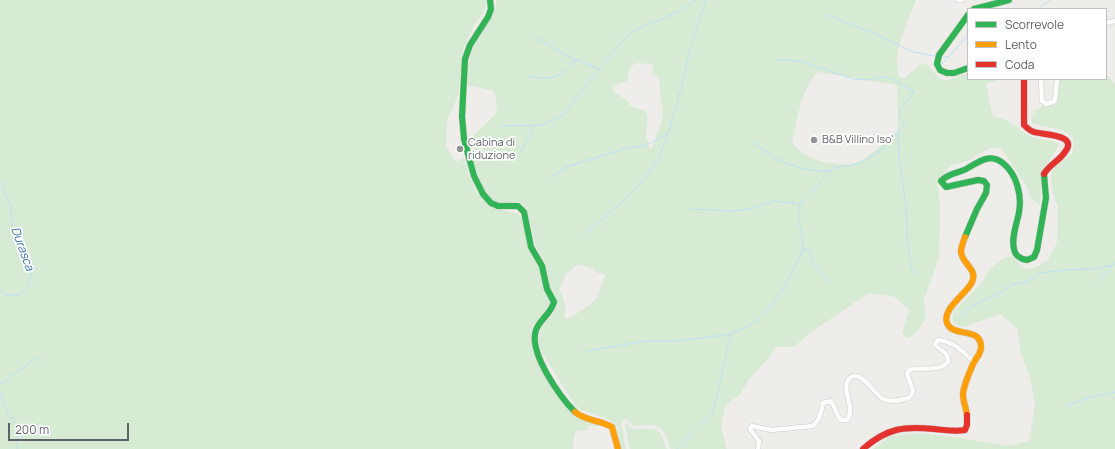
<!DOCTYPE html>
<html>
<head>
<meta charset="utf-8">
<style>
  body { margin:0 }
  #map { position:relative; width:1115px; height:449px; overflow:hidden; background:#efede9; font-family:Manrope,sans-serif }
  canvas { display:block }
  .legend { position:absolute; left:967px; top:8px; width:140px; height:72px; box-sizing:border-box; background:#fff; border:1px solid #bfc0c2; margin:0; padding:5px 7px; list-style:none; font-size:12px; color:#5e6267 }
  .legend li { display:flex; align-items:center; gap:8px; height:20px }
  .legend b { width:20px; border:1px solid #bfc0c2 }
  .scale { position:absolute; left:8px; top:423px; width:121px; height:18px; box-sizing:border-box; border:2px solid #5e6267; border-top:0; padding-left:5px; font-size:12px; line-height:14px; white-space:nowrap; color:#5e6267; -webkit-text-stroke:3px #fff; paint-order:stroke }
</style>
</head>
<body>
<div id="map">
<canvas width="1115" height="449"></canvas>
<ul class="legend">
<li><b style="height:5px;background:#30b455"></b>Scorrevole</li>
<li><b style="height:5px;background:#ff9f0a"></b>Lento</li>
<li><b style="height:5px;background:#e5322d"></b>Coda</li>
</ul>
<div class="scale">200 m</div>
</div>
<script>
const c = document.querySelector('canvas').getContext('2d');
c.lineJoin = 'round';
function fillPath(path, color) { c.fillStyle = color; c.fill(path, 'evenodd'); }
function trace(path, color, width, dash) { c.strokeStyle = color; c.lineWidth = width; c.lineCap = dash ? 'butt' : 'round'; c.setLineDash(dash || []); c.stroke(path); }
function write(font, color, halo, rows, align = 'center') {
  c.font = font + ' Manrope,sans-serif'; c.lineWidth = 3.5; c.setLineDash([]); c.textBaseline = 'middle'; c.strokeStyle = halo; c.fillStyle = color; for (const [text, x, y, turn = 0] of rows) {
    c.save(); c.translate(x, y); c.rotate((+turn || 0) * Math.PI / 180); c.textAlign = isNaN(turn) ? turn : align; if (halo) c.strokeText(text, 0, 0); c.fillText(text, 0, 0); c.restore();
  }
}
fillPath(new Path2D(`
  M0,0H487L484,12L474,25L463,50L458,96L448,118L446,130V147L456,162L465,158L468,173L477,193L483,194L489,204L495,208L518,214L522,219L528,246L539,267L544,291L551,302L550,307L533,326L531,333L533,351L571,413C580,421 593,420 604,426H588L587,430L577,431L574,436L573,449H0Z
  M496,0H916C908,24 890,53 900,78H905L919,65L927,64L939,78L946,81L968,73V79H1000L986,84L993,116C999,118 1006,119 1011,123C1019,127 1023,134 1032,137C1041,141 1051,138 1059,144L1041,175V196L1040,205L1032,199L1027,187L1001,148H989L968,161L950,166L938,181L940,211L939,257L924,300L926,318L918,331L910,337L906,338L902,332L909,310L895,297L869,293L807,335L794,347H776L765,362L749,379L741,393L725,406L721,426L727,449H671C668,443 667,436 663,431C657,422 643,426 634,426L626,419L623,420L621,423L626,449H621L617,427L612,421L579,409L573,402L543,354C535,337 538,330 551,316C553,313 556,310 557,306C557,299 552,292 550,286C548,279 547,272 545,265C542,256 536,249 534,240C531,230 531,220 527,210C520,194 508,207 497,202C477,191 474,160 470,139L495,115L497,106L494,91L467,85C468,70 469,56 475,42C482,27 497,17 496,0ZM637,63L651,64L653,66V73L659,79L663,116L654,144L651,149L649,147C649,142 647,140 646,135C646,133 647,128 647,126C650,109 644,110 630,106L628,101L613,91C614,82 621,84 627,81C629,72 628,67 637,63ZM818,72L897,85L898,129C887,140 873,154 860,161C846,168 819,163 806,155C801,152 796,147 792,143C797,121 801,88 818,72ZM578,264L594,269L597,273L605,274V277C600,284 600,294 595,300C591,305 573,316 567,319L564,318C567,308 564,298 559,289L566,274Z
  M1106,74L1115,84V449H873L890,436L918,433L955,437L1008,446L1029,441L1035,405L1030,379L1021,353L1017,328L1000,314L963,327L955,324L952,319L954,311L980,285L991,268L1001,260L1011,255L1024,269L1035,268L1047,261L1057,243L1058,207L1052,190L1051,177L1052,170L1072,153L1074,145L1073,138L1063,130L1033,124L1031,118C1035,107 1046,105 1057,102L1060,79H1106Z
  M626,423C633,436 650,423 659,432C664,437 663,443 667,449H630L625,425Z`), '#d7ead4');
trace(new Path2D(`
  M1038,9L1050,0
  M828,15L875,34L913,52L935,56
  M533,36L568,56L599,69
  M942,56L948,57
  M777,60H790L807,63L853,79L867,80L885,77L893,79L914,92L901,108L899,113L901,119
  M942,64L968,35
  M528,76C552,81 560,78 576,60
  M502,126L542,125L554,120L563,115L595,74L624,39L633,31L678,12L696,0
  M898,132L899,157L906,206L908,249L913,274
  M752,141C775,160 798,172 829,171
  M520,153L531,133L533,126
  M550,178L566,167L624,149L646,145L668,134
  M0,181L11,207L13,233L32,272L29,285L19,295H6L0,290
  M691,209L732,211L750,209L774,201L800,204
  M586,233L624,200L640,184L658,160L668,134L682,85L691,45L706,0
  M803,248L811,252L813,263L831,284
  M1093,286L1115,262
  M959,318L968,309L984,300L997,295L1011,285L1026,282L1040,273L1064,270L1093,269L1113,265
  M588,351L645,341H680L724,335C751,330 772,309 785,285C788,280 790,274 793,269C796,263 801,257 802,250C805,235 795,219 800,205C803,197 813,191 818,185C822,181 825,175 830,171C837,165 844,167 853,165C868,162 901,137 904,121
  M0,383L6,381L13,375L37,357
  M0,392L7,411L17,428V449
  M1067,406L1091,397L1115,392
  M677,449L713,412L731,334`), '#bde0f8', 1);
const street = new Path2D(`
  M958,0H962
  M1106,23L1115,21
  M1041,79L1042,101L1046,104L1055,101L1057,79
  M758,449L759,441L750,429L752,426L772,430L812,426C820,422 821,411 823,403L830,401C836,405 835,415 841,420H847C857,408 839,388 850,378C860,368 875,395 883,399C890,402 898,401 905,399C910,398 912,396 913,391L907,374L909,370C921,366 938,373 948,362C949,352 941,351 935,345L936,342L938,340C954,341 964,353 975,363`);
const fast = new Path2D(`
  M490,0L491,9L488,17L470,45L465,59L462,116L464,139L474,176L483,194L491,203L498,206H518L524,212L531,247L542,266L547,289L554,302C551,314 540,319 536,330C528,352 560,397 575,412
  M974,9L1009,0
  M968,15L939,55L937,64L940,70L947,73H954L968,68
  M965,237L977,209L986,193L987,185L984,181L978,180L946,187L941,181C948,173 960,173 968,168C981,160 991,153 1004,164C1017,175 1022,196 1019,212C1017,224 1011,237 1014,249C1015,255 1020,259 1027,260L1034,257L1037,250L1046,198L1044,174`);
const slow = new Path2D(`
  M965,237C963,242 961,247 961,252C962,264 978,269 972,282C967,294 939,310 948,325C955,337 980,327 981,346C982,352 977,357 974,362C970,371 964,384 963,394C963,401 966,408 967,415
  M575,412C585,421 601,420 612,427L618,449`);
const jam = new Path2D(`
  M1024,79V125C1027,128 1030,131 1034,132C1043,135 1079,134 1065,152C1059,161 1049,165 1044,174
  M863,449C887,428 904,426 934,429C944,430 955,432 965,430L967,425V415`);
trace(street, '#cacaca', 5.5);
trace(fast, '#cbcbcb', 7);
trace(slow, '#cbcbcb', 7);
trace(jam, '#cbcbcb', 7);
trace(street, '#fdfcfc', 4.5);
trace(fast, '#30b455', 6);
trace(slow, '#ff9f0a', 6);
trace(jam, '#e5322d', 6);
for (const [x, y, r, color] of [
  [814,140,4,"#919394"],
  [460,149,4,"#919394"]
]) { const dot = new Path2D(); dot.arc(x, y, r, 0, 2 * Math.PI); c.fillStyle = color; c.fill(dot); trace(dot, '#fff', 1.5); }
write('11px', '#5e6267', '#fff', [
  ["B&B Villino Iso'",822,140],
  ["Cabina di",468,143],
  ["riduzione",468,156]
], 'left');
write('italic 12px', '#3e75ac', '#fff', [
  ["Durasca",22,249,70]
]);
</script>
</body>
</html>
